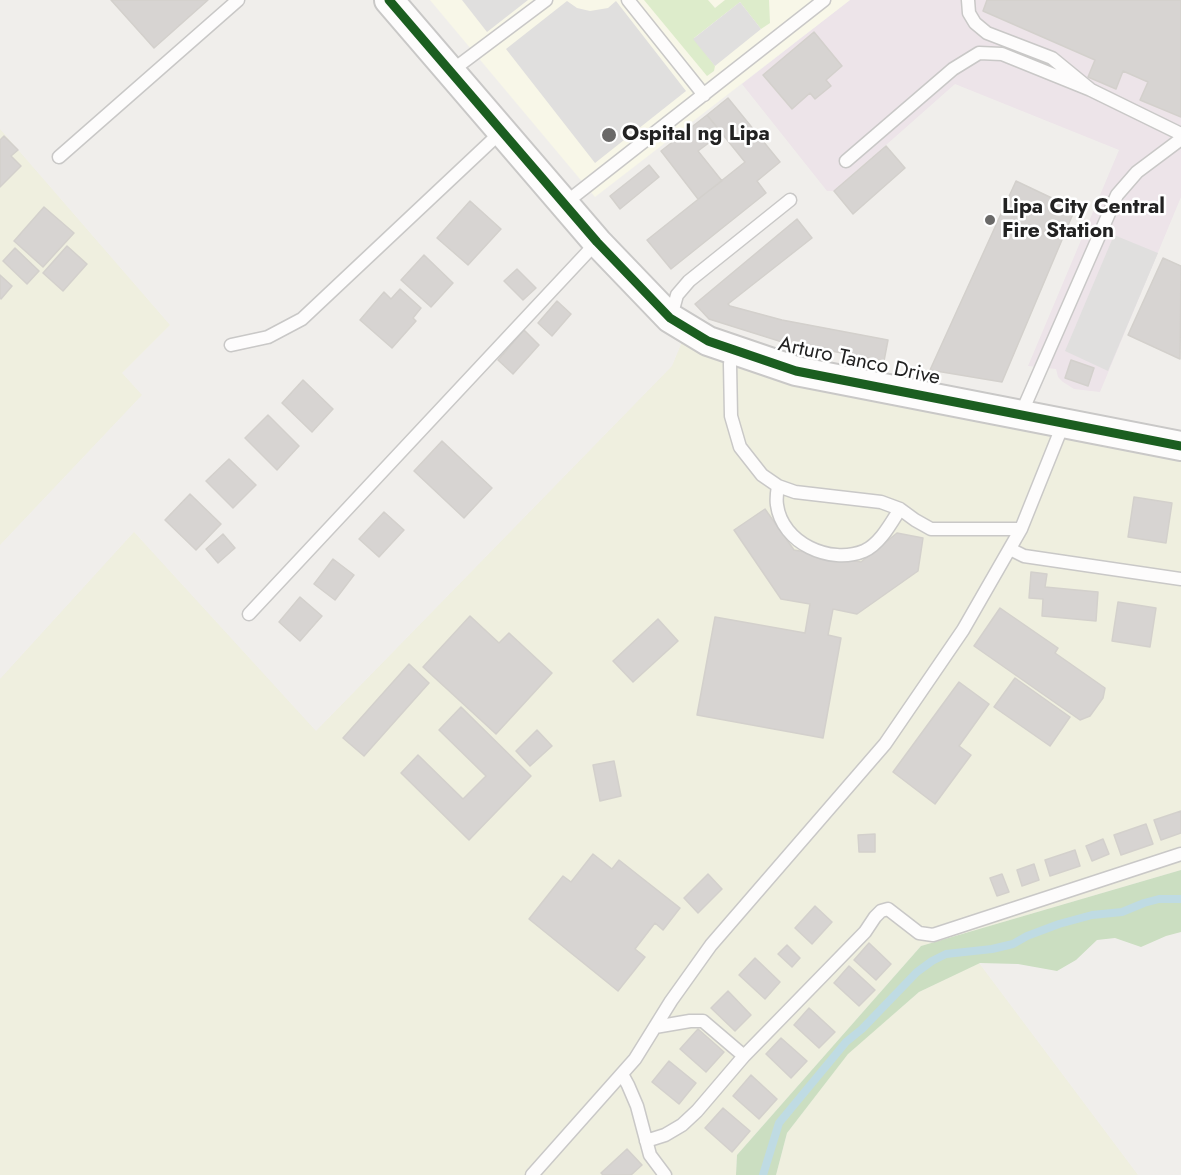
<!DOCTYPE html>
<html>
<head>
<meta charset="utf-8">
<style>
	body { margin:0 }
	canvas { display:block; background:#f0eeeb }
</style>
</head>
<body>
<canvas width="1181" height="1175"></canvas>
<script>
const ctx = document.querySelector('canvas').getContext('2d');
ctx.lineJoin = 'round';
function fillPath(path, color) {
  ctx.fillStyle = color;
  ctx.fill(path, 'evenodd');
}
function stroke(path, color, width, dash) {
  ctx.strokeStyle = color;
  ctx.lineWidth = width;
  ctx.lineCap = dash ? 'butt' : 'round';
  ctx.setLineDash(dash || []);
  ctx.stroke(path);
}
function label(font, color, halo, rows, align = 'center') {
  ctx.font = font + ' Jost,sans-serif';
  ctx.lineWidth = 5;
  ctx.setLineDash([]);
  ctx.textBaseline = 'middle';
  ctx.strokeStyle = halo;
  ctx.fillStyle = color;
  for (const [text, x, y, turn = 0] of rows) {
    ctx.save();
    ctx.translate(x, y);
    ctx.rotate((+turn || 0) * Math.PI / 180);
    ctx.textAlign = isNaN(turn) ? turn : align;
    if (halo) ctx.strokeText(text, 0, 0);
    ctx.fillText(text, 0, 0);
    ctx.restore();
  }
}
fillPath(new Path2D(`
	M850 0H1181V197L1100 392 1074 389 1063 382 1058 377 1056 369 1028 366 1119 150 955 84 834 191H827L742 84Z`), '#ede4e9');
fillPath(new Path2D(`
	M430 0H850L595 197Z`), '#f8f7e8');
fillPath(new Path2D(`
	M0 129 170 325 122 373 142 395 0 545Z
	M682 342 696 351 791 385 1181 462V870L921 946 737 1155 736 1175H0V679L134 532 316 731 672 366Z
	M979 963 1138 1175H776L787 1133 848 1053 919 992Z`), '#efefdf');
fillPath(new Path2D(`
	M644 0H708L715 8 725 0H769L770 23 761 29 740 2 694 38 715 66 714 71 707 76Z`), '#ddeccb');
fillPath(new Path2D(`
	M1181 870V932L1166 936 1141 947 1115 938 1097 940 1076 960 1057 971 1018 964 980 963 919 992 848 1054 787 1133 776 1175H736L737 1155 921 946Z`), '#cbdec1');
fillPath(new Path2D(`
	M462 0H528L487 32Z
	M567 1 577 8 590 11 608 8 616 1 686 91 595 163 506 49Z
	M740 2 761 29 715 66 693 39Z
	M1114 235 1158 253 1108 371 1065 351Z`), '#e0dfde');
stroke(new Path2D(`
	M763 1175 779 1123 846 1042 862 1029 917 972 932 961 946 954 992 949 1013 944 1027 936 1059 924 1092 915 1122 912 1144 903 1159 899H1181`), '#bfdbe3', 8);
const building = new Path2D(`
	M111 0H208L154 48Z
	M987 0H1181V117L1140 100 1148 82 1123 71 1116 89 1088 77 1095 60 983 11Z
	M814 32 842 66 826 80 831 86 815 99 810 93 792 109 763 75Z
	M728 98 780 162 757 181 766 193 671 269 647 240 745 162 707 115Z
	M707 115 722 133 698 151 722 181 698 199 661 151Z
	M4 136 18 150 11 156 21 166 0 187V140Z
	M886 146 905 168 853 214 834 191Z
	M649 165 659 177 620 209 610 196Z
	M1016 181 1075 209 1002 382 930 370Z
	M470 201 501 229 468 265 437 238Z
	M44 207 74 233 43 267 14 241Z
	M797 219 812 238 728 304 730 306 782 320 888 340 884 361 779 341 709 319 695 304Z
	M67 246 87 264 63 291 43 273Z
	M15 248 39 271 27 284 3 261Z
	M424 255 453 283 431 307 401 280Z
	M1163 258 1181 266 1180 359 1128 335Z
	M517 269 536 288 523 300 504 281Z
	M0 275 12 286 1 299 0 298Z
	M400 289 421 308 413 318 416 321 392 348 360 320 384 292 391 299Z
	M557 301 571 314 552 336 538 323Z
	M524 330 539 345 513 374 498 360Z
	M1071 360 1094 368 1088 386 1065 378Z
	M303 380 333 409 312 432 282 403Z
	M268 415 299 446 277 470 245 438Z
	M442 441 492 488 464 518 414 471Z
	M229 459 256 485 233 508 206 481Z
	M190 494 221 524 196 550 165 520Z
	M1134 497 1172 503 1166 543 1128 537Z
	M765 509 794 550 861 562 897 533 923 538 918 571 857 614 833 609 828 635 841 638 823 738 697 715 715 617 805 633 810 604 781 599 734 530Z
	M384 512 404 530 379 557 359 539Z
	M223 534 235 548 218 563 206 549Z
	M333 559 354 575 335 600 314 584Z
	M1031 572 1047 574 1045 587 1098 592 1096 621 1042 616 1043 599 1029 598Z
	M300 597 322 616 300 641 279 622Z
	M1118 602 1156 608 1150 647 1112 641Z
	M1000 608 1058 648 1055 653 1105 688 1103 698 1090 716 1080 720 974 646Z
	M470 616 499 643 509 633 552 673 496 734 423 667Z
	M658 619 678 641 633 682 613 661Z
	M409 664 429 683 364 756 343 738Z
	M1015 678 1070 717 1050 746 994 707Z
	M959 682 989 704 959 746 971 755 935 804 893 772Z
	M461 707 531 776 469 840 401 773 418 755 463 799 486 776 439 730Z
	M537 730 552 746 530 766 516 751Z
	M614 761 621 796 600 801 593 765Z
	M1181 811V833L1161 840 1154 820Z
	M1146 824 1153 844 1121 855 1114 835Z
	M875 834V852H859L858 835Z
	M1103 839 1109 854 1092 861 1086 846Z
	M1075 850 1080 866 1050 876 1045 860Z
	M593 854 612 869 619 860 680 908 663 930 655 923 635 949 645 957 618 991 529 919 563 876 571 882Z
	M1034 864 1039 880 1022 886 1017 870Z
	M708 874 722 889 698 913 684 898Z
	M1002 874 1009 892 997 896 990 878Z
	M815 906 832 922 812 944 795 928Z
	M869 943 891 964 876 980 854 960Z
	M787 945 800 958 792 967 778 954Z
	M755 958 780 982 765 999 739 975Z
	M849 966 875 990 859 1006 834 983Z
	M728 991 751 1015 735 1031 711 1008Z
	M809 1008 835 1032 819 1048 794 1025Z
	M698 1029 724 1052 706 1072 680 1049Z
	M781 1038 807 1061 791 1078 766 1054Z
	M669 1061 696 1083 679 1104 652 1082Z
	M751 1075 777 1099 759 1119 733 1096Z
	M723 1108 750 1131 732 1152 705 1128Z
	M627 1149 642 1165 631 1175H603L601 1173Z`);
fillPath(building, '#d7d4d2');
stroke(building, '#d3d0cc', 1.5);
const service = new Path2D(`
	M628 0 704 95
	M968 0 969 13 975 23 987 33 1052 58 1091 90 1181 134
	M450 72 546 0
	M59 157 238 0
	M846 161 953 69 979 53 1002 54 1091 90
	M564 204 824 0
	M671 317 677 295 689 281 790 200
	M231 345 268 337 302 319 502 131
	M732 349 730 364 731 416 740 447 762 475 778 486 795 492 881 502 900 509 915 520 931 529H1021
	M1021 414 1117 195 1137 172 1181 139
	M778 486C777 492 776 499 777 505 782 543 830 565 864 551 880 544 891 523 900 509
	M1010 549 1024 556 1181 579
	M249 614 597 242
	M655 1027 690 1021H703L744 1056
	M622 1074 628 1085 637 1106 650 1155 665 1175
	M646 1141 665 1135 682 1125 697 1111 744 1056 865 932 875 917 881 911 888 909 919 933 933 935 1181 854
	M532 1175 635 1059 671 1001 711 945 885 744 963 630 1021 529 1064 422`);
const tertiary = new Path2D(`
	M389 0 597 242 670 318 708 341 796 371 1181 446`);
stroke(service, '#c9c8c7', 15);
stroke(tertiary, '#c9c8c7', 32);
stroke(service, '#fdfcfc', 12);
stroke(tertiary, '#fdfcfc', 28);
stroke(new Path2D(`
	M389 0 597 242 670 318 708 341 796 371 1181 446`), '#1b5e20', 9);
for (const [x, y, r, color] of [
	[609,135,8,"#6a6968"],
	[990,220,6,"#6a6968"]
]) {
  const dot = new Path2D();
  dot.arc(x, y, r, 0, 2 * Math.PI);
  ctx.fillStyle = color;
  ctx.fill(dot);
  stroke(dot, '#fff', 2);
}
label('bold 21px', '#222', '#fff', [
	["Ospital ng Lipa",622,135],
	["Lipa City Central",1002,208],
	["Fire Station",1002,232]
], 'left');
label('21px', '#222', '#fff', [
	["Arturo Tanco Drive",859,362,12]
]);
</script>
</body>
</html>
